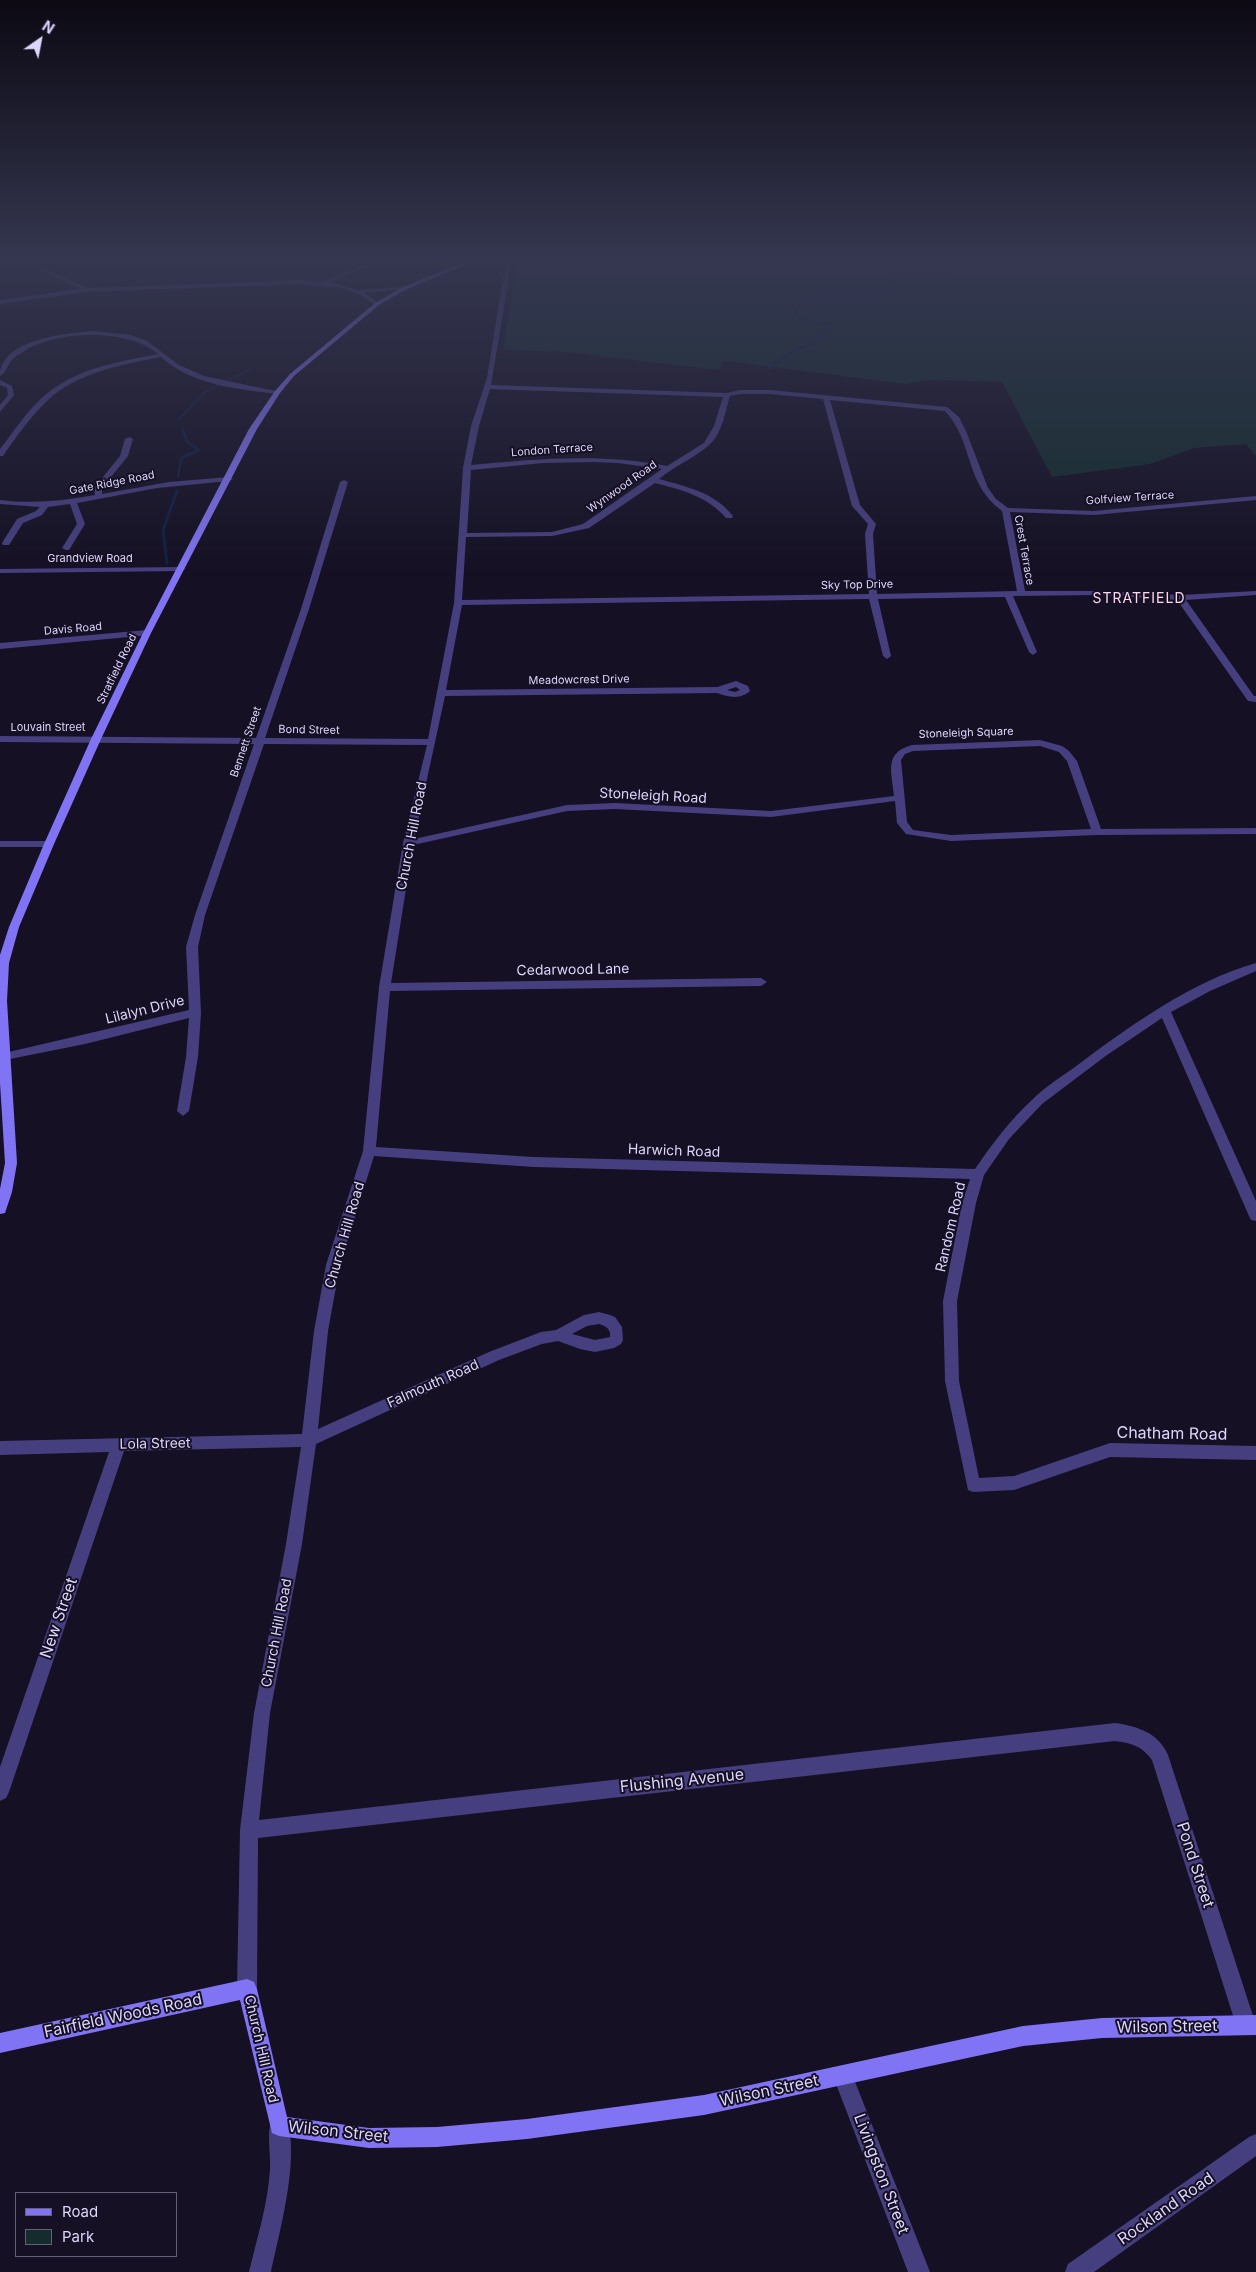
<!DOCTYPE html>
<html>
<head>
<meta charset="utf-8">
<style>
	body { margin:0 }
	#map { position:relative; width:1256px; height:2272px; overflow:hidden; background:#151023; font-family:Inter,sans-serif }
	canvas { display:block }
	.legend { position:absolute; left:15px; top:2192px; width:162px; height:65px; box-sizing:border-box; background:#151023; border:1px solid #655f7a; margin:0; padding:6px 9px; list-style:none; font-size:15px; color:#ddd5fc }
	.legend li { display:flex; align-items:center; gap:10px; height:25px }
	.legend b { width:25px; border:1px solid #655f7a }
	.north { position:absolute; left:15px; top:15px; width:50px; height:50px; -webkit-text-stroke:4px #151023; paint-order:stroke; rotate:33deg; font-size:14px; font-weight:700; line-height:20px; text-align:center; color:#ddd5fc }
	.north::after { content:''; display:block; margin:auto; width:18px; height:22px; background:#ddd5fc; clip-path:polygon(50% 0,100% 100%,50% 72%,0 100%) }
</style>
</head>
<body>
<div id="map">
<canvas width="1256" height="2272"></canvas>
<ul class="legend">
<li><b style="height:6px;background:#8174f4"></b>Road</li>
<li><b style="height:14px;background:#142c2d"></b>Park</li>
</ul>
<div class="north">N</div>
</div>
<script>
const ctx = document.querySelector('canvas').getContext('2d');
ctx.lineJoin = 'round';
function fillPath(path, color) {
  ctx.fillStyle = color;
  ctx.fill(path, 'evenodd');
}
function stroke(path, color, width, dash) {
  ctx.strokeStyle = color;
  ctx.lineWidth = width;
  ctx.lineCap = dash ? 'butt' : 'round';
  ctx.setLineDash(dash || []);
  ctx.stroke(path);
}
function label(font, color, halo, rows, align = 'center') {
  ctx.font = font + ' Inter,sans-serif';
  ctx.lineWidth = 4;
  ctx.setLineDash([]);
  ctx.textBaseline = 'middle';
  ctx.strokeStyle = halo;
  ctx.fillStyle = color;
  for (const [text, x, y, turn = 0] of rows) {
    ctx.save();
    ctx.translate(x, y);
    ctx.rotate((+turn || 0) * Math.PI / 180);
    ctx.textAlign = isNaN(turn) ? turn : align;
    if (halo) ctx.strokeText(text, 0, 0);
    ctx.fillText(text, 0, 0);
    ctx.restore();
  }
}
fillPath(new Path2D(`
	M518 259H1256V456L1246 444 1194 448 1150 464 1052 477 1002 382 930 380 905 384 725 361 718 370 565 352 503 350Z`), '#142c2d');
stroke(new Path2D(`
	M829 328 832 327 831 324C817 322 799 324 794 308L806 301 833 294 867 298 894 287 896 284 890 277 899 274H941L982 265 1026 259
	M769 368 794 351 822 338 826 330
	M229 380 251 369
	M179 419 204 393 217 386
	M178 477 181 458 199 450 187 442 183 430`), '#101f43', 2.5);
stroke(new Path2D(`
	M167 563 163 530 177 491`), '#101f43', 3);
fillPath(new Path2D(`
	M378 259H386L330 282 358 290 403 287 406 289 364 293 379 303 377 306 359 294 341 288 303 284 87 292 0 304V300L80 289 39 270 41 267 88 288 303 280 323 282Z
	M506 259H512L491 385 727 393 740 390H770L947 407 959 417 966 431 988 488 996 499 1008 508 1094 511 1256 496V500L1094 515 1010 512 1025 591H1097L1180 595 1256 591V595L1186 600 1254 696H1256V702L1248 701 1177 600 1097 595 1013 596 1037 652 1033 655 1029 652 1005 597 878 599 891 656 887 659 883 656 869 599 462 605 446 690 717 687 736 681 748 686 750 691C740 700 728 697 717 693L445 696 414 839 567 805 615 803 771 811 894 796C892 772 883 753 912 745L1040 740 1062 746 1069 751 1077 761 1101 829 1256 828V834L1097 835 951 841 906 834 897 823 895 801 771 817 615 809 567 811 413 845 391 983 761 978 767 982 761 986 390 991 376 1147 534 1157 975 1169C992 1144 1010 1120 1033 1099 1045 1087 1061 1077 1075 1067 1128 1027 1192 981 1256 963V971L1210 991 1171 1012 1256 1201V1221L1251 1220 1249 1216 1162 1018 1107 1055 1042 1104 1009 1139 984 1175 976 1203 957 1301 959 1381 979 1478 1014 1476 1110 1443 1256 1446V1460L1110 1457 1014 1490 973 1492 968 1490 945 1381 943 1301 962 1203 970 1179 534 1167 374 1156 340 1265 328 1331 318 1429 489 1352 541 1332 556 1330 584 1315 599 1312 610 1315 615 1317 622 1327 623 1340 621 1344 614 1348 595 1352 580 1349 558 1341 542 1344 499 1360 316 1444 302 1544 270 1713 259 1820 1115 1723C1137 1726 1159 1733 1168 1755L1256 2025 1253 2032 1246 2035 1239 2032 1236 2025 1152 1760C1142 1746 1131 1743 1115 1741L258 1838 257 1989 254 1996 247 1999 240 1996 237 1989 240 1830 254 1713 286 1544 301 1447 124 1451 9 1792 6 1798 0 1801V1767L109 1452 0 1455V1441L302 1434 314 1331 326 1265 363 1151 379 987 403 843 427 745 264 744 205 915 198 947 201 1013 198 1057 189 1111 183 1116 177 1111 186 1057 189 1018 85 1044 5 1060 1 1059 0 1054 189 1010 186 947 195 915 254 744 0 742V736L256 738 301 609 340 482 344 480 348 482 309 609 265 738 428 739 454 603 463 468 471 426 487 378ZM490 389 723 397 714 426 704 443 667 466C601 453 537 459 471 465L479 426ZM740 394H770L823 399 852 506 868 524 865 534 869 594 462 600 466 537 552 536 589 528 655 483C682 490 707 496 726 518H732L733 516C714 492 687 487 659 479 674 466 693 459 708 446 722 435 725 412 730 396ZM830 400 945 411C974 442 964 483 1002 511L1017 591 877 594 873 534 876 524 860 505ZM593 462 618 463 662 469 583 524 552 532 467 533 471 470 543 463ZM736 687 740 690 735 692 727 690ZM1040 746 1059 752 1067 761 1091 829 951 835 913 830 907 822 901 760 905 754 913 751ZM599 1324C606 1326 611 1329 610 1337L595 1340 572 1334 587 1326Z
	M94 331 131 335 147 341 179 365 204 376 280 392 277 394C237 389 192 385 161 357 121 365 78 372 47 401 30 417 16 437 3 456H0V449C14 431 27 411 44 396 76 368 118 362 158 354 128 328 55 330 23 352 19 354 14 357 11 361 7 366 6 373 0 376 0 339 67 333 94 331Z
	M0 380 12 386 14 395 0 412V405L8 395 7 388 0 385Z
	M129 437 133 439 128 456 102 488V494L169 482 229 477 233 479 229 481 157 488 77 503 85 524 69 550H66L62 548 77 524 70 504 48 507 42 515 23 523 9 545H3L2 543 17 519 36 511 40 507 0 504V500C32 504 63 501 95 495L94 488 120 456 125 439Z
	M184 567 185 569 181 571 0 573V569Z
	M147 630 150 631V635L0 649V643Z
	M0 841H49L54 844 49 847H0Z
	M843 2066 850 2069 930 2272H908L833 2076 836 2069Z
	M279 2116 286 2119C301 2155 279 2234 271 2272H249C257 2238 268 2204 270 2169 271 2153 266 2134 272 2119Z
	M1256 2134V2156L1094 2272H1065L1068 2264 1249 2137Z`), '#463f7f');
fillPath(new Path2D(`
	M471 259H479L405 290 379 305 294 376 280 393 257 429 151 633 101 739 54 844 19 927 9 963 7 1001 17 1163 12 1192 5 1213 0 1214V1189L5 1163 0 1083V955L9 927 44 844 91 739 143 633 249 429 275 391 290 374 375 303 401 288Z
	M247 1979 254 1982 257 1989 287 2117 369 2128 437 2127 527 2119 704 2095 1023 2026 1102 2018 1256 2015V2035L1102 2038 1023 2046 704 2115 527 2139 437 2147 369 2148 279 2136 272 2133 240 2000 0 2053V2033Z`), '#8174f4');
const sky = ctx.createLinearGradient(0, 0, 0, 577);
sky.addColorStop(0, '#0c0913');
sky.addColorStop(0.45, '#353750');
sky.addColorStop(1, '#35375000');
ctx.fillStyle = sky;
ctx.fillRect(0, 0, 1256, 577);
label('11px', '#ddd5fc', '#151023', [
	["London Terrace",552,450,-4],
	["Gate Ridge Road",112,483,-11],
	["Wynwood Road",622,487,-35],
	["Golfview Terrace",1130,498,-4],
	["Crest Terrace",1024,550,80],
	["Grandview Road",90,559],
	["Sky Top Drive",857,585,-1],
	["Davis Road",73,629,-5],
	["Stratfield Road",117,669,-64],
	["Meadowcrest Drive",579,680,-1],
	["Louvain Street",48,728],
	["Bond Street",309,730,1],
	["Stoneleigh Square",966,733,-2],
	["Bennett Street",246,742,-71]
]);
ctx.letterSpacing = '1px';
label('14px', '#fcd7ec', '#151023', [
	["STRATFIELD",1139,599]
]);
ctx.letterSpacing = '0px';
label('14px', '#ddd5fc', '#151023', [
	["Stoneleigh Road",653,796,3],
	["Church Hill Road",412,836,-79],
	["Cedarwood Lane",573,970,-1],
	["Lilalyn Drive",145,1010,-14],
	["Harwich Road",674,1151,2],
	["Random Road",951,1227,-77],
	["Church Hill Road",345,1235,-74],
	["Falmouth Road",433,1384,-24],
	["Lola Street",155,1444,-1],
	["Church Hill Road",277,1633,-79],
	["Church Hill Road",261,2049,77]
]);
label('16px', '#ddd5fc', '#151023', [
	["Chatham Road",1172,1434,1],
	["New Street",59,1618,-71],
	["Flushing Avenue",682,1781,-6],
	["Pond Street",1195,1865,72],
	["Fairfield Woods Road",123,2016,-12],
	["Wilson Street",1167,2027,-1],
	["Wilson Street",769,2091,-12],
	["Wilson Street",338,2132,6],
	["Livingston Street",881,2174,69],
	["Rockland Road",1166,2209,-35]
]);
</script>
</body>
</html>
